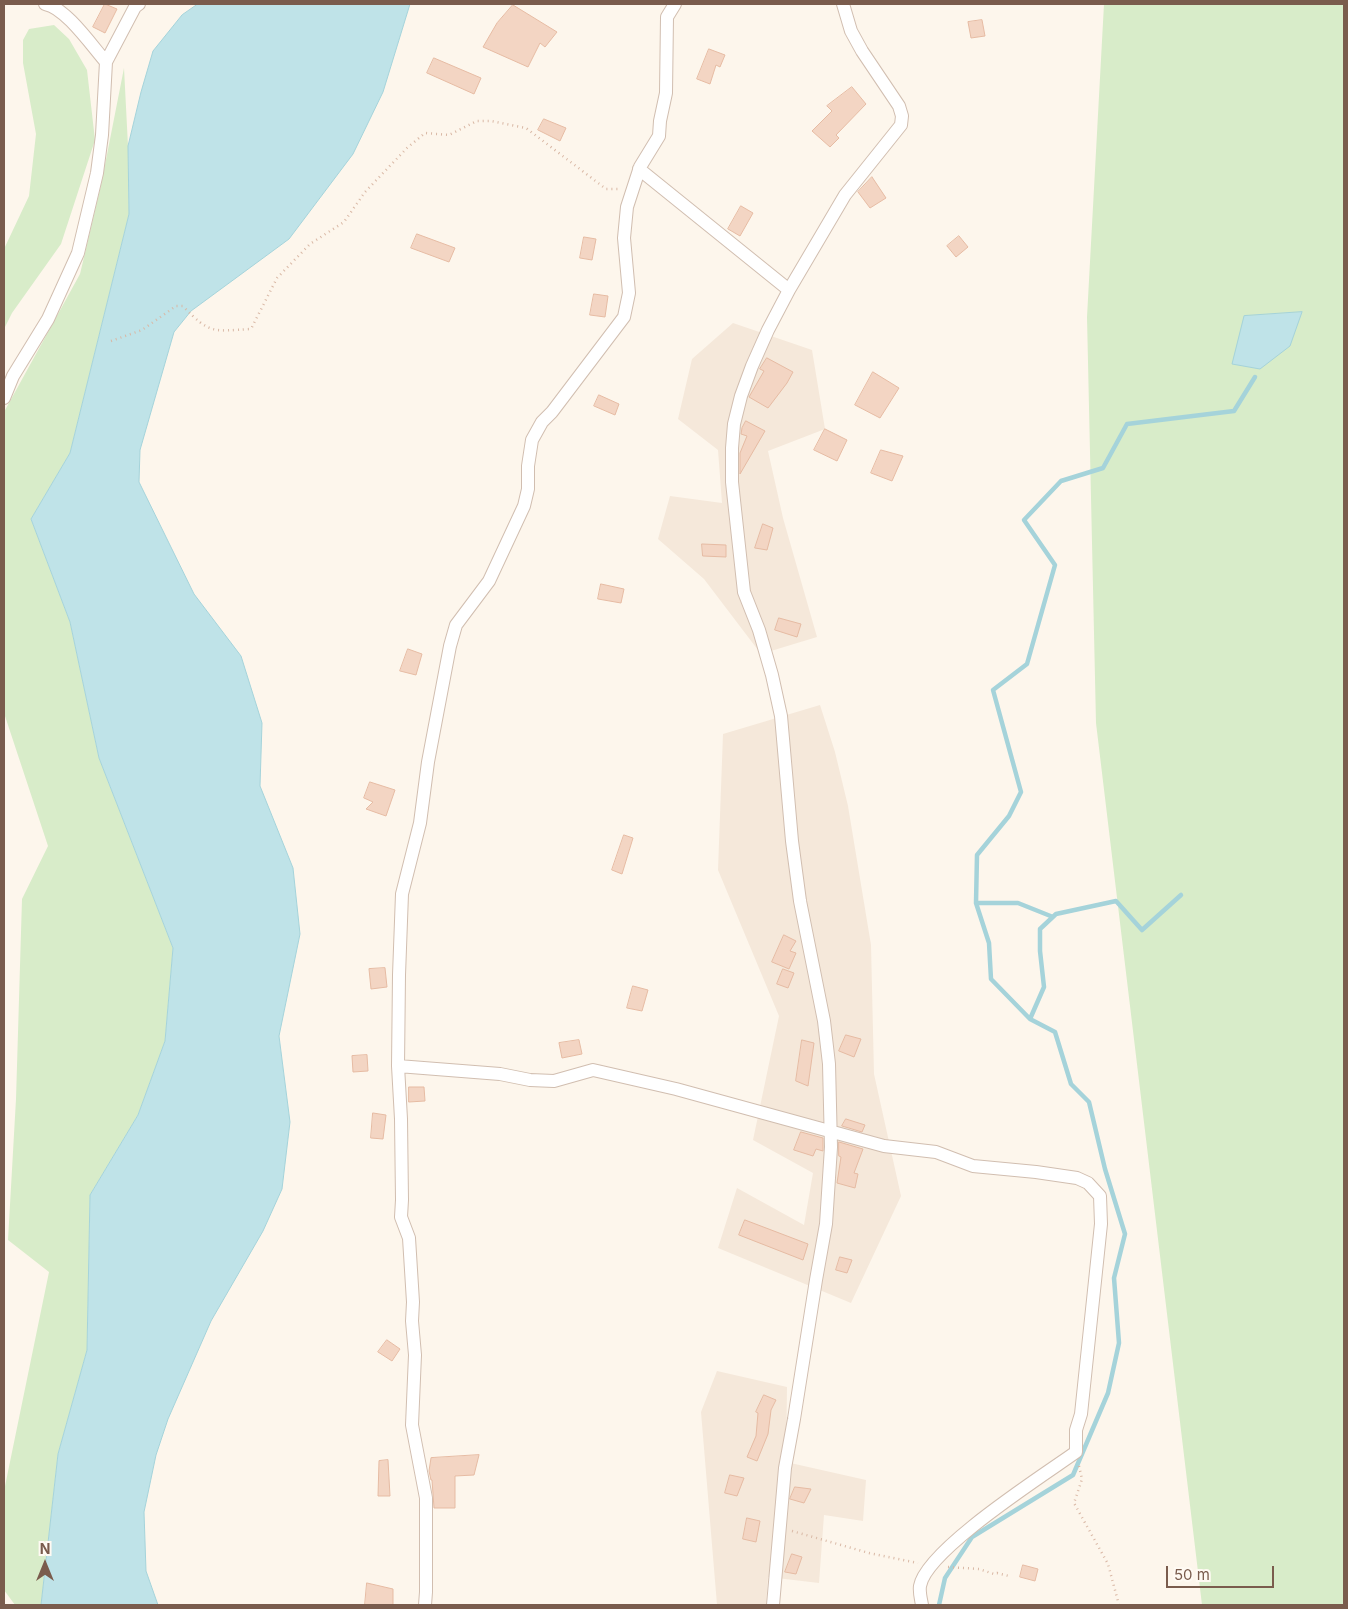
<!DOCTYPE html>
<html>
<head>
<meta charset="utf-8">
<style>
	body { margin:0 }
	#map { position:relative; width:1348px; height:1609px; overflow:hidden; background:#fdf6ec; font-family:Inter,sans-serif }
	canvas { display:block }
	.frame { position:absolute; inset:0; border:5px solid #7a5c4d; pointer-events:none }
	.north { position:absolute; left:20px; top:1539px; width:50px; height:50px; -webkit-text-stroke:4px #fffaf3; paint-order:stroke; rotate:0deg; font-size:14px; font-weight:700; line-height:20px; text-align:center; color:#7a5c4d }
	.north::after { content:''; display:block; margin:auto; width:18px; height:22px; background:#7a5c4d; clip-path:polygon(50% 0,100% 100%,50% 72%,0 100%) }
	.scale { position:absolute; left:1166px; top:1566px; width:108px; height:22px; box-sizing:border-box; border:2px solid #7a5c4d; border-top:0; padding-left:6px; font-size:15px; line-height:18px; white-space:nowrap; color:#7a5c4d; -webkit-text-stroke:4px #fffaf3; paint-order:stroke }
</style>
</head>
<body>
<div id="map">
<canvas width="1348" height="1609"></canvas>
<div class="frame"></div>
<div class="north">N</div>
<div class="scale">50 m</div>
</div>
<script>
const ctx = document.querySelector('canvas').getContext('2d');
ctx.lineJoin = 'round';
function fillPath(path, color) {
  ctx.fillStyle = color;
  ctx.fill(path, 'evenodd');
}
function stroke(path, color, width, dash) {
  ctx.strokeStyle = color;
  ctx.lineWidth = width;
  ctx.lineCap = dash ? 'butt' : 'round';
  ctx.setLineDash(dash || []);
  ctx.stroke(path);
}
fillPath(new Path2D(`
	M733 323 812 350 825 429 768 451 783 518 817 637 761 654 704 579 658 539 670 496 722 503 718 450 678 419 692 359Z
	M820 705 835 752 848 806 871 945 874 1074 901 1196 851 1303 718 1248 737 1188 804 1225 813 1173 753 1140 779 1016 718 870 723 734Z
	M717 1371 787 1387 786 1462 866 1480 863 1521 824 1515 819 1583 768 1577 766 1605H717L701 1412Z`), '#f5e8da');
fillPath(new Path2D(`
	M1104 4H1344V1605H1202L1096 723 1087 317Z
	M54 25 69 39 87 70 95 140 61 244 12 313 4 329V249L29 196 36 134 23 63V40L29 29Z
	M124 68 128 146 129 214 70 453 31 519 70 622 99 758 173 948 165 1041 138 1115 90 1195 87 1350 58 1454 41 1605H15L4 1590V1491L49 1272 8 1240 16 1099 22 899 48 846 4 713V412L80 274 101 185Z`), '#d8ecc9');
const water = new Path2D(`
	M198 4H410L383 92 353 154 289 239 191 311 174 332 140 450 139 482 194 594 241 656 262 723 260 786 293 868 300 934 279 1036 290 1122 282 1189 263 1231 211 1321 168 1419 156 1455 144 1512 146 1571 158 1605H41L58 1454 87 1350 90 1195 138 1115 165 1041 173 948 99 758 70 622 31 519 70 453 129 214 128 146 141 92 153 51 182 15Z
	M1302 312 1290 346 1260 369 1232 364 1244 316Z`);
fillPath(water, '#bfe3e8');
stroke(water, '#a5d3da', 1);
stroke(new Path2D(`
	M976 903H1018L1053 917
	M1030 1019 1044 987 1040 951V929L1056 914 1116 901 1142 930 1181 895
	M939 1605 945 1578 972 1537 1073 1475 1108 1393 1119 1343 1114 1278 1125 1234 1105 1169 1089 1102 1071 1084 1055 1032 1030 1019 991 979 989 943 976 903 977 855 1009 816 1021 792 993 690 1027 664 1055 565 1024 520 1061 481 1103 468 1127 424 1234 411 1255 377`), '#a5d3da', 4.5);
const building = new Path2D(`
	M105 4 117 9 105 33 93 27Z
	M513 5 557 32 545 47 540 43 528 67 483 47 497 23Z
	M982 20 985 36 971 38 968 22Z
	M709 49 725 55 720 67 716 65 710 84 697 79Z
	M434 58 481 78 474 94 427 73Z
	M852 87 866 104 836 135 839 138 830 147 812 131 832 111 827 106Z
	M544 119 566 128 560 141 538 130Z
	M872 177 886 198 870 208 858 192Z
	M741 206 753 213 740 236 728 229Z
	M417 234 455 248 449 262 411 248Z
	M959 236 968 247 956 257 947 246Z
	M584 237 596 239 592 260 580 258Z
	M594 294 608 296 605 317 590 315Z
	M767 358 793 372 787 383 768 408 749 397 764 371 760 369Z
	M873 372 899 388 880 418 855 405Z
	M599 395 619 404 615 415 594 406Z
	M746 421 765 431 740 474V453L747 436 741 434 742 428Z
	M825 429 847 440 837 461 814 450Z
	M881 450 903 456 892 481 871 473Z
	M763 524 773 528 767 550 755 548Z
	M702 544 726 545V557L703 556Z
	M601 584 624 589 621 603 598 599Z
	M779 618 801 624 797 637 775 630Z
	M408 649 422 654 416 675 400 671Z
	M370 782 395 790 386 816 366 809 373 802 364 798Z
	M624 835 633 838 622 874 612 870Z
	M784 935 796 941 790 951 796 953 789 969 772 962Z
	M385 968 387 987 371 989 369 969Z
	M783 969 794 973 788 988 777 984Z
	M633 986 648 990 642 1011 627 1008Z
	M846 1035 861 1039 854 1057 839 1051Z
	M579 1040 582 1054 562 1058 559 1043Z
	M802 1040 814 1043 808 1086 796 1081Z
	M367 1055 368 1071 353 1072 352 1056Z
	M409 1087H424L425 1101 409 1102Z
	M373 1113 386 1115 383 1139 371 1138Z
	M846 1119 865 1125 862 1132 842 1126Z
	M801 1132 823 1138V1151L816 1149 813 1156 794 1150Z
	M839 1142 863 1149 854 1173 858 1174 855 1188 837 1183 841 1157 839 1156Z
	M745 1220 808 1244 803 1260 739 1235Z
	M840 1257 852 1260 847 1273 836 1270Z
	M387 1340 400 1349 392 1361 378 1352Z
	M764 1395 776 1400 771 1410 768 1434 757 1461 747 1457 756 1436 758 1413 756 1412Z
	M479 1455 474 1475 455 1476V1508H434L432 1480H431L429 1471 431 1458Z
	M388 1460 390 1496H378L379 1461Z
	M730 1475 744 1478 737 1496 725 1493Z
	M795 1487 811 1489 804 1503 790 1499Z
	M747 1518 760 1521 756 1542 743 1539Z
	M792 1554 802 1557 796 1574 785 1572Z
	M1023 1565 1038 1569 1035 1581 1020 1577Z
	M367 1583 393 1589V1605H365Z`);
fillPath(building, '#f3d5c3');
stroke(building, '#e6bba3', 1);
const street = new Path2D(`
	M45 4C65 7 92 46 106 62
	M639 169 789 290
	M4 398 13 376 48 319 78 253 97 173 102 135 106 62 135 7 139 4
	M398 1066 500 1074 530 1080 554 1081 593 1070 676 1089 884 1146 936 1152 973 1166 1036 1172 1077 1178 1088 1183 1100 1196 1101 1224 1081 1414 1076 1430V1452C1044 1475 926 1550 920 1586 919 1592 921 1599 922 1605
	M425 1605 426 1592V1498L412 1425 415 1355 412 1321 413 1302 409 1238 401 1217 402 1200 401 1119 398 1066 399 975 402 894 420 823 428 762 450 646 456 625 489 581 524 506 528 489V466L532 440 542 422 552 412 624 317 629 293 624 238 627 207 640 167 659 136 660 121 666 93 667 17 675 4
	M773 1605 785 1468 794 1419 816 1280 826 1224 831 1147 829 1064 824 1021 800 901 792 841 781 716 772 675 759 630 744 592 732 482V448L734 424 741 396 752 366 768 330 789 290 845 195 901 125 902 116 899 106 862 51 851 31 843 4`);
stroke(street, '#d1beb0', 14);
stroke(new Path2D(`
	M111 341 142 330 176 306H183C210 335 214 331 251 329L277 278 310 244 344 222 365 192 407 148 425 133 449 135 477 121H491L526 128 606 189H619
	M1079 1466 1082 1479 1074 1503 1108 1564 1119 1605
	M792 1531 869 1553 918 1563
	M948 1567 979 1569 994 1574 997 1573 1009 1576`), '#d9b8a5', 2.5, [1, 4]);
stroke(street, '#fff', 12);
</script>
</body>
</html>
